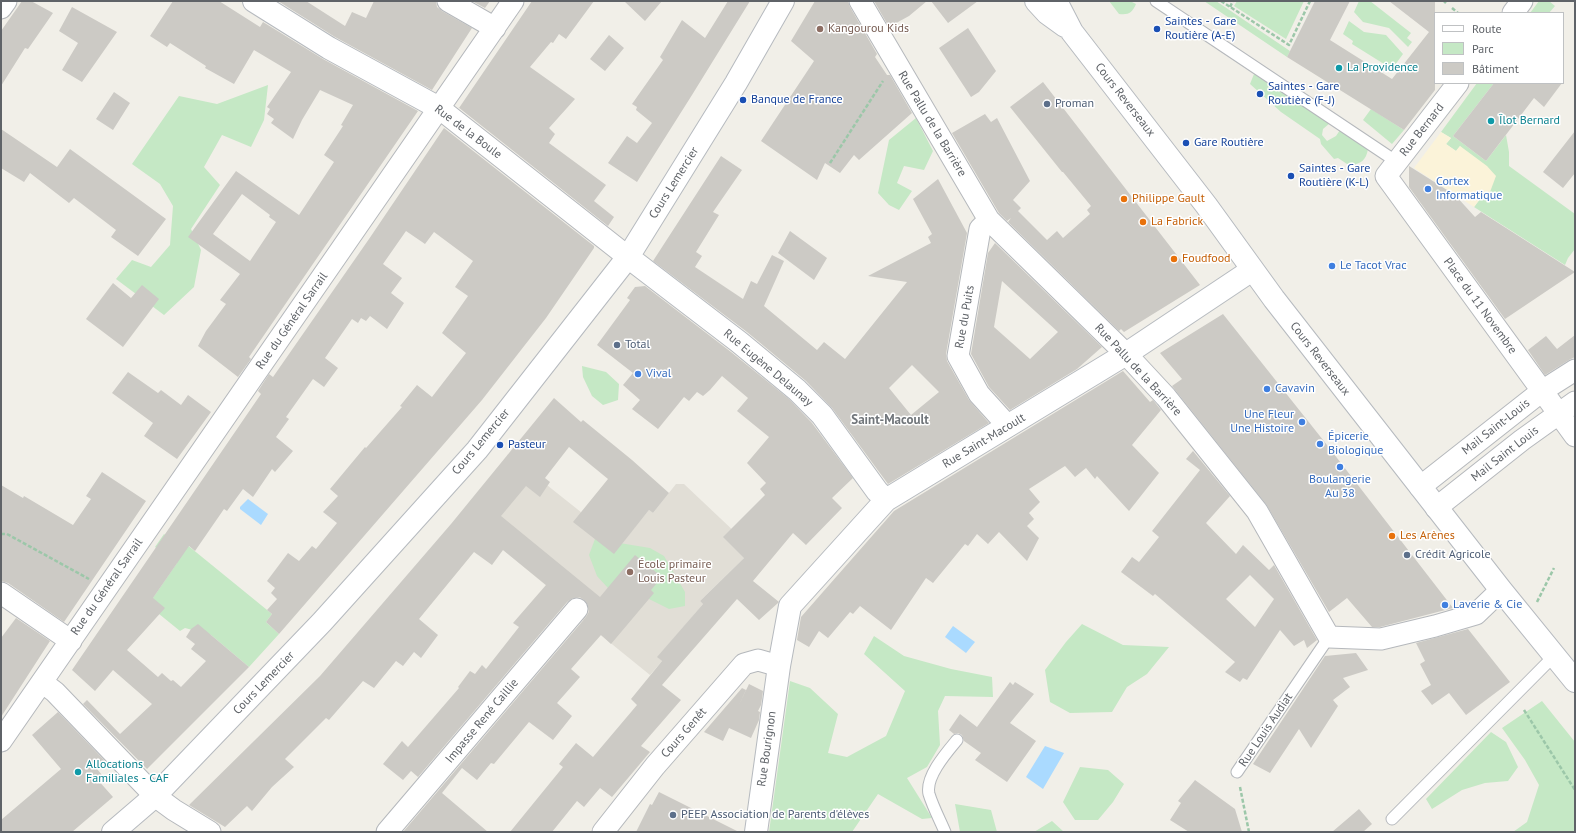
<!DOCTYPE html>
<html>
<head>
<meta charset="utf-8">
<style>
	body { margin:0 }
	#map { position:relative; width:1576px; height:833px; overflow:hidden; background:#f1efe8; font-family:"PT Sans",sans-serif }
	canvas { display:block }
	.frame { position:absolute; inset:0; border:2px solid #5f6368; pointer-events:none }
	.legend { position:absolute; left:1434px; top:12px; width:130px; height:72px; box-sizing:border-box; background:#fff; border:1px solid #bfc1c3; margin:0; padding:5px 7px; list-style:none; font-size:12px; color:#5f6368 }
	.legend li { display:flex; align-items:center; gap:8px; height:20px }
	.legend b { width:20px; border:1px solid #bfc1c3 }
</style>
</head>
<body>
<div id="map">
<canvas width="1576" height="833"></canvas>
<div class="frame"></div>
<ul class="legend">
<li><b style="height:5px;background:#fff"></b>Route</li>
<li><b style="height:11px;background:#c5e8c5"></b>Parc</li>
<li><b style="height:11px;background:#cccac5"></b>Bâtiment</li>
</ul>
</div>
<script>
const ctx = document.querySelector('canvas').getContext('2d');
ctx.lineJoin = 'round';
function fillPath(path, color) {
  ctx.fillStyle = color;
  ctx.fill(path, 'evenodd');
}
function stroke(path, color, width, dash) {
  ctx.strokeStyle = color;
  ctx.lineWidth = width;
  ctx.lineCap = dash ? 'butt' : 'round';
  ctx.setLineDash(dash || []);
  ctx.stroke(path);
}
function label(font, color, halo, rows, align = 'center') {
  ctx.font = font + ' "PT Sans",sans-serif';
  ctx.lineWidth = 3;
  ctx.setLineDash([]);
  ctx.textBaseline = 'middle';
  ctx.strokeStyle = halo;
  ctx.fillStyle = color;
  for (const [text, x, y, turn = 0] of rows) {
    ctx.save();
    ctx.translate(x, y);
    ctx.rotate((+turn || 0) * Math.PI / 180);
    ctx.textAlign = isNaN(turn) ? turn : align;
    if (halo) ctx.strokeText(text, 0, 0);
    ctx.fillText(text, 0, 0);
    ctx.restore();
  }
}
fillPath(new Path2D(`
	M508 454 621 544 649 510 653 513 676 484H684L738 535 755 547 700 601 703 604 658 657 662 661 650 675 581 619 585 614 560 597 479 530Z`), '#e1ded6');
fillPath(new Path2D(`
	M1109 1H1130L1136 4C1132 13 1129 15 1119 14Z
	M1204 1H1216L1290 51 1287 57Z
	M1237 1H1304L1286 39 1234 6Z
	M1359 1H1370L1411 33 1407 38 1412 42 1408 47 1389 28 1363 22 1354 12Z
	M1539 1H1549L1555 6 1549 13H1530Z
	M1349 21 1364 32 1386 35 1403 54 1392 69 1352 44 1353 41 1343 34Z
	M1254 74 1330 123 1323 129 1322 135 1327 141 1336 136 1340 130 1368 149C1366 161 1361 163 1350 166L1338 158 1334 159 1321 144 1320 139 1281 112 1250 84Z
	M1477 83H1494L1453 136 1486 161 1506 135 1509 152V166L1575 214V249L1568 258 1565 265 1474 207 1480 199 1490 192 1460 146 1456 151 1446 144 1451 138 1441 132Z
	M268 85 264 120 251 147 222 135 204 167 220 185 191 229 201 250 194 287 164 315 116 279 132 260 151 267 170 245 173 206 160 184 132 164 179 96 217 104Z
	M1371 109 1404 130 1392 144 1363 120Z
	M916 118 933 151 924 170 904 166 897 183 912 191 899 210 889 205 878 193 889 140Z
	M582 366 606 372 619 384 618 400 603 405 592 396 583 377Z
	M164 534 172 540 175 535 272 614 266 622 279 634 249 667 211 635 185 628 180 631 148 605 177 563 155 547Z
	M595 539 650 548 664 556 685 592V606L669 609 649 599 608 588 597 576 589 555Z
	M1082 624 1123 645 1169 647 1147 674 1127 687 1112 712 1070 713 1050 702 1045 670 1066 642Z
	M874 636 904 656 951 669 992 677 993 697 945 696 938 711 940 745 927 767 907 778 932 818 922 819 878 794 852 832H769L790 681 810 688 838 714 828 753 847 757 886 736 905 691 864 654Z
	M1542 701 1575 742V832H1513L1527 822 1539 785 1525 760 1502 728Z
	M1491 732 1506 742 1518 767 1508 781 1485 783 1462 790 1432 809 1426 799Z
	M1080 767 1108 770 1124 784 1113 802 1098 820H1075L1063 802Z
	M955 804 991 810 997 832H960Z
	M1052 821 1064 832H1034Z`), '#c5e8c5');
fillPath(new Path2D(`
	M1441 132 1451 138 1446 144 1456 151 1460 146 1487 166 1496 176 1490 192 1480 199 1474 207 1414 168Z`), '#fbf3d9');
fillPath(new Path2D(`
	M248 499 268 514 261 525 240 509V507Z
	M953 626 975 642 966 653 945 637Z
	M1045 746 1064 753 1043 789 1026 777Z`), '#aadaff');
fillPath(new Path2D(`
	M22 1H31L53 13 28 49 25 48 1 86V31Z
	M173 1H219L260 27 263 22 323 59 418 111 249 357 251 359 238 377 198 346 206 331 226 304 220 300 240 274 188 237 236 171 299 215 334 162 324 155 343 126 341 125 353 105 320 90 302 120 293 139 271 123 274 119 267 114 270 109 267 107 291 72 254 50 234 84 205 68 206 66 170 43 167 47 150 36ZM242 194 270 215 269 217 276 222 250 261 213 234Z
	M278 1H306L345 26 352 12 366 18 374 1H436L437 7 442 11 472 28 432 90 335 37Z
	M472 1H490L485 8Z
	M532 1H594L566 39 559 34 553 43 551 42 530 67 575 99 549 128 555 134 549 143 606 185 594 201 614 217 608 226 458 107 459 108Z
	M624 1H662L645 21Z
	M728 1H750L692 95 637 182 608 163 627 136 637 143 652 123 636 110 637 107 632 104 663 60 660 57 682 20 705 38Z
	M815 1H848L850 7 877 54 875 57 887 75H890L912 113 859 160 854 155 840 173 825 163 817 180 761 141 814 61 791 41Z
	M874 1H927L909 16 889 27Z
	M931 1H978L948 23Z
	M1315 1H1350L1330 40 1392 79 1429 32 1389 1H1435V90L1404 130 1287 57Z
	M72 7 117 32 82 82 62 70 78 43 59 31Z
	M968 28 996 71 979 92 971 97 939 48Z
	M609 35 624 48 605 71 590 59Z
	M1043 82 1200 285 1124 332 1121 329 1119 331 1008 222 1011 218 1007 221 999 213 952 133 985 114 991 122 997 118 1030 181 1013 200 1021 208 1018 211 1047 240 1057 231 1063 238 1090 214 1087 210 1091 206 1063 172H1062L1010 107Z
	M1494 83H1562L1544 107 1534 98 1486 161 1453 136Z
	M114 92 130 103 113 130 96 119Z
	M444 128 594 246V248L546 318 482 400 279 634 266 622 272 614 267 610 277 599 271 593 275 588 267 581 288 553 299 561 312 546 316 549 337 523 323 512 338 496 330 489 365 447 366 448 402 407 400 406 417 385 432 397 466 353 442 333 468 296 455 287 473 261 434 232 425 244 406 231 383 264 402 278 391 293 404 303 387 329 370 316 366 321 361 318 358 323 352 319 325 358 338 368 324 387 313 379 286 417 289 419 276 437 293 451 275 472 272 469 253 497 243 489 227 511 224 509 195 551 189 546 153 598 165 608 127 650 158 677 162 673 171 681 173 680 181 687 206 661 191 649 195 644 186 637 191 629 198 624 249 667 147 769 83 704 87 700 120 734 152 704 113 670 95 691 72 670 261 394 258 391 269 374 273 377 369 239Z
	M1 129 57 167 70 149 166 219 138 256 111 237 116 230 74 198 69 203 30 173 24 182 1 168Z
	M1575 131V173L1563 188 1543 172Z
	M721 156 742 170 713 212 719 215 696 252 702 256 695 267 743 299 751 281 757 284 772 255 784 261 764 306 817 350 824 342 845 359 907 282 868 276 931 243 928 237 932 234 913 199 938 179 967 233 946 354 947 361 969 400 989 423 888 484 832 408 806 381 747 332 653 261ZM912 365 939 392 911 415 889 388Z
	M1409 166 1455 195 1475 217 1481 212 1575 272 1505 319 1409 187Z
	M790 231 827 258 814 280 778 253Z
	M995 243 1102 347 1077 369 1010 410 989 387 971 354 988 253ZM1002 281 1058 332 1030 359 994 327Z
	M113 283 131 298 142 285 159 299 123 347 86 319Z
	M645 286 731 352 789 399 812 423 853 478 832 498 842 508 806 545 793 533 753 581 779 602 778 603 759 620 737 599 662 685 681 700 641 746 650 752 612 797 600 788 584 807 577 801 552 832H510L563 767 559 764 576 743 593 757 637 705 631 699 662 661 657 657 703 604 700 601 744 558 723 537 765 495 760 489 766 483 747 463 769 437 737 411 748 398 722 376 710 390 703 396 697 392 689 401 684 397 658 429 632 409 640 400 623 385 633 373 597 345 630 300 627 298 635 287Z
	M1223 314 1327 445 1453 608 1380 627H1372L1347 598 1329 612 1266 504 1172 386 1182 379 1160 353Z
	M1575 335V357L1569 360 1545 375 1528 350 1546 336 1557 349Z
	M1123 371 1150 402 1153 400 1161 410 1132 445 1159 473 1129 511 1097 476 1095 479 1086 468 1075 477 1065 466 1029 489 1040 502 1029 513 1034 519 1027 526 1039 538 1027 561 999 532 988 544 977 534 968 546 965 544 933 583 926 578 891 630 860 606 853 614 850 612 828 638 819 631 809 647 797 640 801 617 894 511Z
	M128 372 158 393 161 390 181 405 188 395 211 412 177 459 144 436 153 423 112 393Z
	M554 398 581 422 583 420 632 460 669 493 653 513 649 510 614 554 573 522 608 479 569 447 545 478 550 482 540 497 526 486 501 516 600 597 635 555 662 577 651 590 654 593 611 644 601 635 571 669 580 677 557 703 572 716 553 740 529 722 494 764 491 763 477 780 462 768 442 793 488 832H403L586 617 589 612 588 605 584 600 580 597 573 598 568 601 418 777 411 771 403 780 383 764 402 741 408 747 459 688 458 687 470 671 475 674 482 665 486 669 519 627 513 623 546 585 503 550 492 565 474 552 419 619 438 635 421 658 414 652 403 666 396 661 374 688 363 681 329 720 326 718 285 759 294 767 272 787 252 811 247 806 225 827 189 805 320 676 451 524Z
	M1193 451 1230 496 1206 523 1236 554 1243 545 1269 570 1274 565 1317 640 1307 648 1304 640 1294 646 1280 630 1247 680 1243 678 1240 682 1225 672 1235 662 1155 594 1153 596 1121 572 1132 557 1139 562 1159 537 1152 531 1200 470 1186 459ZM1250 575 1274 599 1255 627 1226 599Z
	M102 472 146 501 64 622 8 583 1 581V485L23 498 24 496 73 525 91 499 86 496Z
	M16 618 50 641 1 717V638Z
	M1468 629 1510 682 1466 715 1449 693 1432 705 1421 691 1431 685 1420 664 1425 661 1416 643Z
	M1356 653 1368 670 1343 678 1350 687 1333 700 1338 706 1311 748 1299 729 1270 773 1253 764 1325 656Z
	M1010 682 1013 685 1015 682 1034 694 1010 723 1036 741 1007 782 975 760 981 753 964 741 962 735 958 733 954 734 949 730 960 714 977 727Z
	M749 684 763 691 761 705 758 711 760 712 759 720 751 738 729 728 723 741 704 732 742 688 746 690 738 707Z
	M58 712 105 761 97 769 102 775 97 779 113 797 72 832H1V820L61 769 32 735Z
	M1195 780 1235 809 1242 832H1189L1170 820 1181 803 1178 801Z
	M659 792 739 832H636L650 804 652 805Z
	M1359 809 1372 824 1363 832H1332Z`), '#cccac5');
const lane = new Path2D(`
	M1156 1 1397 162
	M1237 772 1329 637
	M1392 819 1555 655
	M945 832C940 820 933 807 929 794 925 777 947 752 957 740`);
const street = new Path2D(`
	M448 1 495 28
	M860 1 989 220 1126 354 1166 397 1257 511 1329 637 1381 639 1435 626 1476 614 1501 590
	M1 8 6 1
	M1513 13 1522 1
	M1458 83 1386 176 1575 436
	M439 108 628 257
	M989 220 980 229 958 356 979 394 1008 426
	M1420 487 1542 391 1575 370
	M1436 508 1522 440 1575 402
	M1 593 71 641
	M42 682 55 692 155 796 174 810 210 832
	M1 741 513 1
	M387 832 577 609
	M603 832 655 766 744 664 758 660 779 666`);
const secondary = new Path2D(`
	M254 1 329 48 439 108
	M1036 1 1047 13 1065 26
	M1056 1 1072 32 1206 205 1274 299 1501 590 1575 681
	M628 257 739 342 797 390 822 415 877 491 886 500
	M113 832 155 796 322 622 477 450 628 257 736 83 783 1
	M756 832 779 666 790 606 886 500 1126 354 1252 270`);
stroke(lane, '#b5b8bc', 13);
stroke(street, '#b5b8bc', 23);
stroke(secondary, '#b6babf', 24);
stroke(new Path2D(`
	M1221 1 1289 45 1310 1
	M1444 1 1446 3
	M1230 7 1233 1
	M1452 8 1458 13
	M830 163 883 81
	M1 534H7L89 579
	M1537 602 1554 568
	M1524 710 1575 790
	M1240 787 1249 832`), '#9cc7a9', 2.5, [4, 2]);
stroke(lane, '#fff', 11);
stroke(street, '#fff', 21);
stroke(secondary, '#fff', 22);
for (const [x, y, r, color] of [
	[820,29,4,"#8d6e63"],
	[1157,29,4,"#1a4fb4"],
	[1339,68,4,"#0f9aa8"],
	[1260,94,4,"#1a4fb4"],
	[743,100,4,"#1a4fb4"],
	[1047,104,4,"#5c6f8a"],
	[1491,121,4,"#0f9aa8"],
	[1186,143,4,"#1a4fb4"],
	[1291,176,4,"#1a4fb4"],
	[1428,189,4,"#3f7fe0"],
	[1124,199,4,"#e8710a"],
	[1143,222,4,"#e8710a"],
	[1174,259,4,"#e8710a"],
	[1332,266,4,"#3f7fe0"],
	[617,345,4,"#5c6f8a"],
	[638,374,4,"#3f7fe0"],
	[1267,389,4,"#3f7fe0"],
	[1302,422,4,"#3f7fe0"],
	[1320,444,4,"#3f7fe0"],
	[500,445,4,"#1a4fb4"],
	[1340,467,4,"#3f7fe0"],
	[1392,536,4,"#e8710a"],
	[1407,555,4,"#5c6f8a"],
	[630,572,4,"#8d6e63"],
	[1445,605,4,"#3f7fe0"],
	[78,772,4,"#0f9aa8"],
	[673,815,4,"#5c6f8a"]
]) {
  const dot = new Path2D();
  dot.arc(x, y, r, 0, 2 * Math.PI);
  ctx.fillStyle = color;
  ctx.fill(dot);
  stroke(dot, '#fff', 1.5);
}
label('12px', '#164399', '#fff', [
	["Saintes - Gare",1165,22],
	["Routière (A-E)",1165,36],
	["Saintes - Gare",1268,87],
	["Routière (F-J)",1268,101],
	["Banque de France",751,100],
	["Gare Routière",1194,143],
	["Saintes - Gare",1299,169],
	["Routière (K-L)",1299,183],
	["Pasteur",508,445]
], 'left');
label('12px', '#785e54', '#fff', [
	["Kangourou Kids",828,29],
	["École primaire",638,565],
	["Louis Pasteur",638,579]
], 'left');
label('12px', '#0d838f', '#fff', [
	["La Providence",1347,68],
	["Îlot Bernard",1499,121],
	["Allocations",86,765],
	["Familiales - CAF",86,779]
], 'left');
label('12px', '#5f6368', '#fff', [
	["Cours Reverseaux",1125,100,52],
	["Rue Pallu de la Barrière",932,124,59],
	["Rue Bernard",1422,130,-52],
	["Rue de la Boule",468,132,37],
	["Cours Lemercier",674,183,-58],
	["Place du 11 Novembre",1480,306,54],
	["Rue du Puits",965,317,-80],
	["Rue du Général Sarrail",292,321,-55],
	["Cours Reverseaux",1320,359,52],
	["Rue Eugène Delaunay",768,368,40],
	["Rue Pallu de la Barrière",1138,370,47],
	["Mail Saint-Louis",1496,427,-38],
	["Rue Saint-Macoult",984,441,-31],
	["Cours Lemercier",481,442,-50],
	["Mail Saint Louis",1505,454,-38],
	["Rue du Général Sarrail",107,587,-55],
	["Cours Lemercier",264,683,-46],
	["Impasse René Caillie",482,721,-50],
	["Rue Louis Audiat",1266,730,-56],
	["Cours Genêt",684,733,-49],
	["Rue Bourignon",767,749,-82]
]);
label('12px', '#4e5e75', '#fff', [
	["Proman",1055,104],
	["Total",625,345],
	["Crédit Agricole",1415,555],
	["PEEP Association de Parents d'élèves",681,815]
], 'left');
label('12px', '#366cbe', '#fff', [
	["Cortex",1436,182],
	["Informatique",1436,196],
	["Le Tacot Vrac",1340,266],
	["Vival",646,374],
	["Cavavin",1275,389],
	["Une Fleur",1294,415,"right"],
	["Une Histoire",1294,429,"right"],
	["Épicerie",1328,437],
	["Biologique",1328,451],
	["Boulangerie",1340,480,"center"],
	["Au 38",1340,494,"center"],
	["Laverie & Cie",1453,605]
], 'left');
label('12px', '#c56008', '#fff', [
	["Philippe Gault",1132,199],
	["La Fabrick",1151,222],
	["Foudfood",1182,259],
	["Les Arènes",1400,536]
], 'left');
label('bold 13px', '#70757a', '#fff', [
	["Saint-Macoult",890,420]
]);
</script>
</body>
</html>
